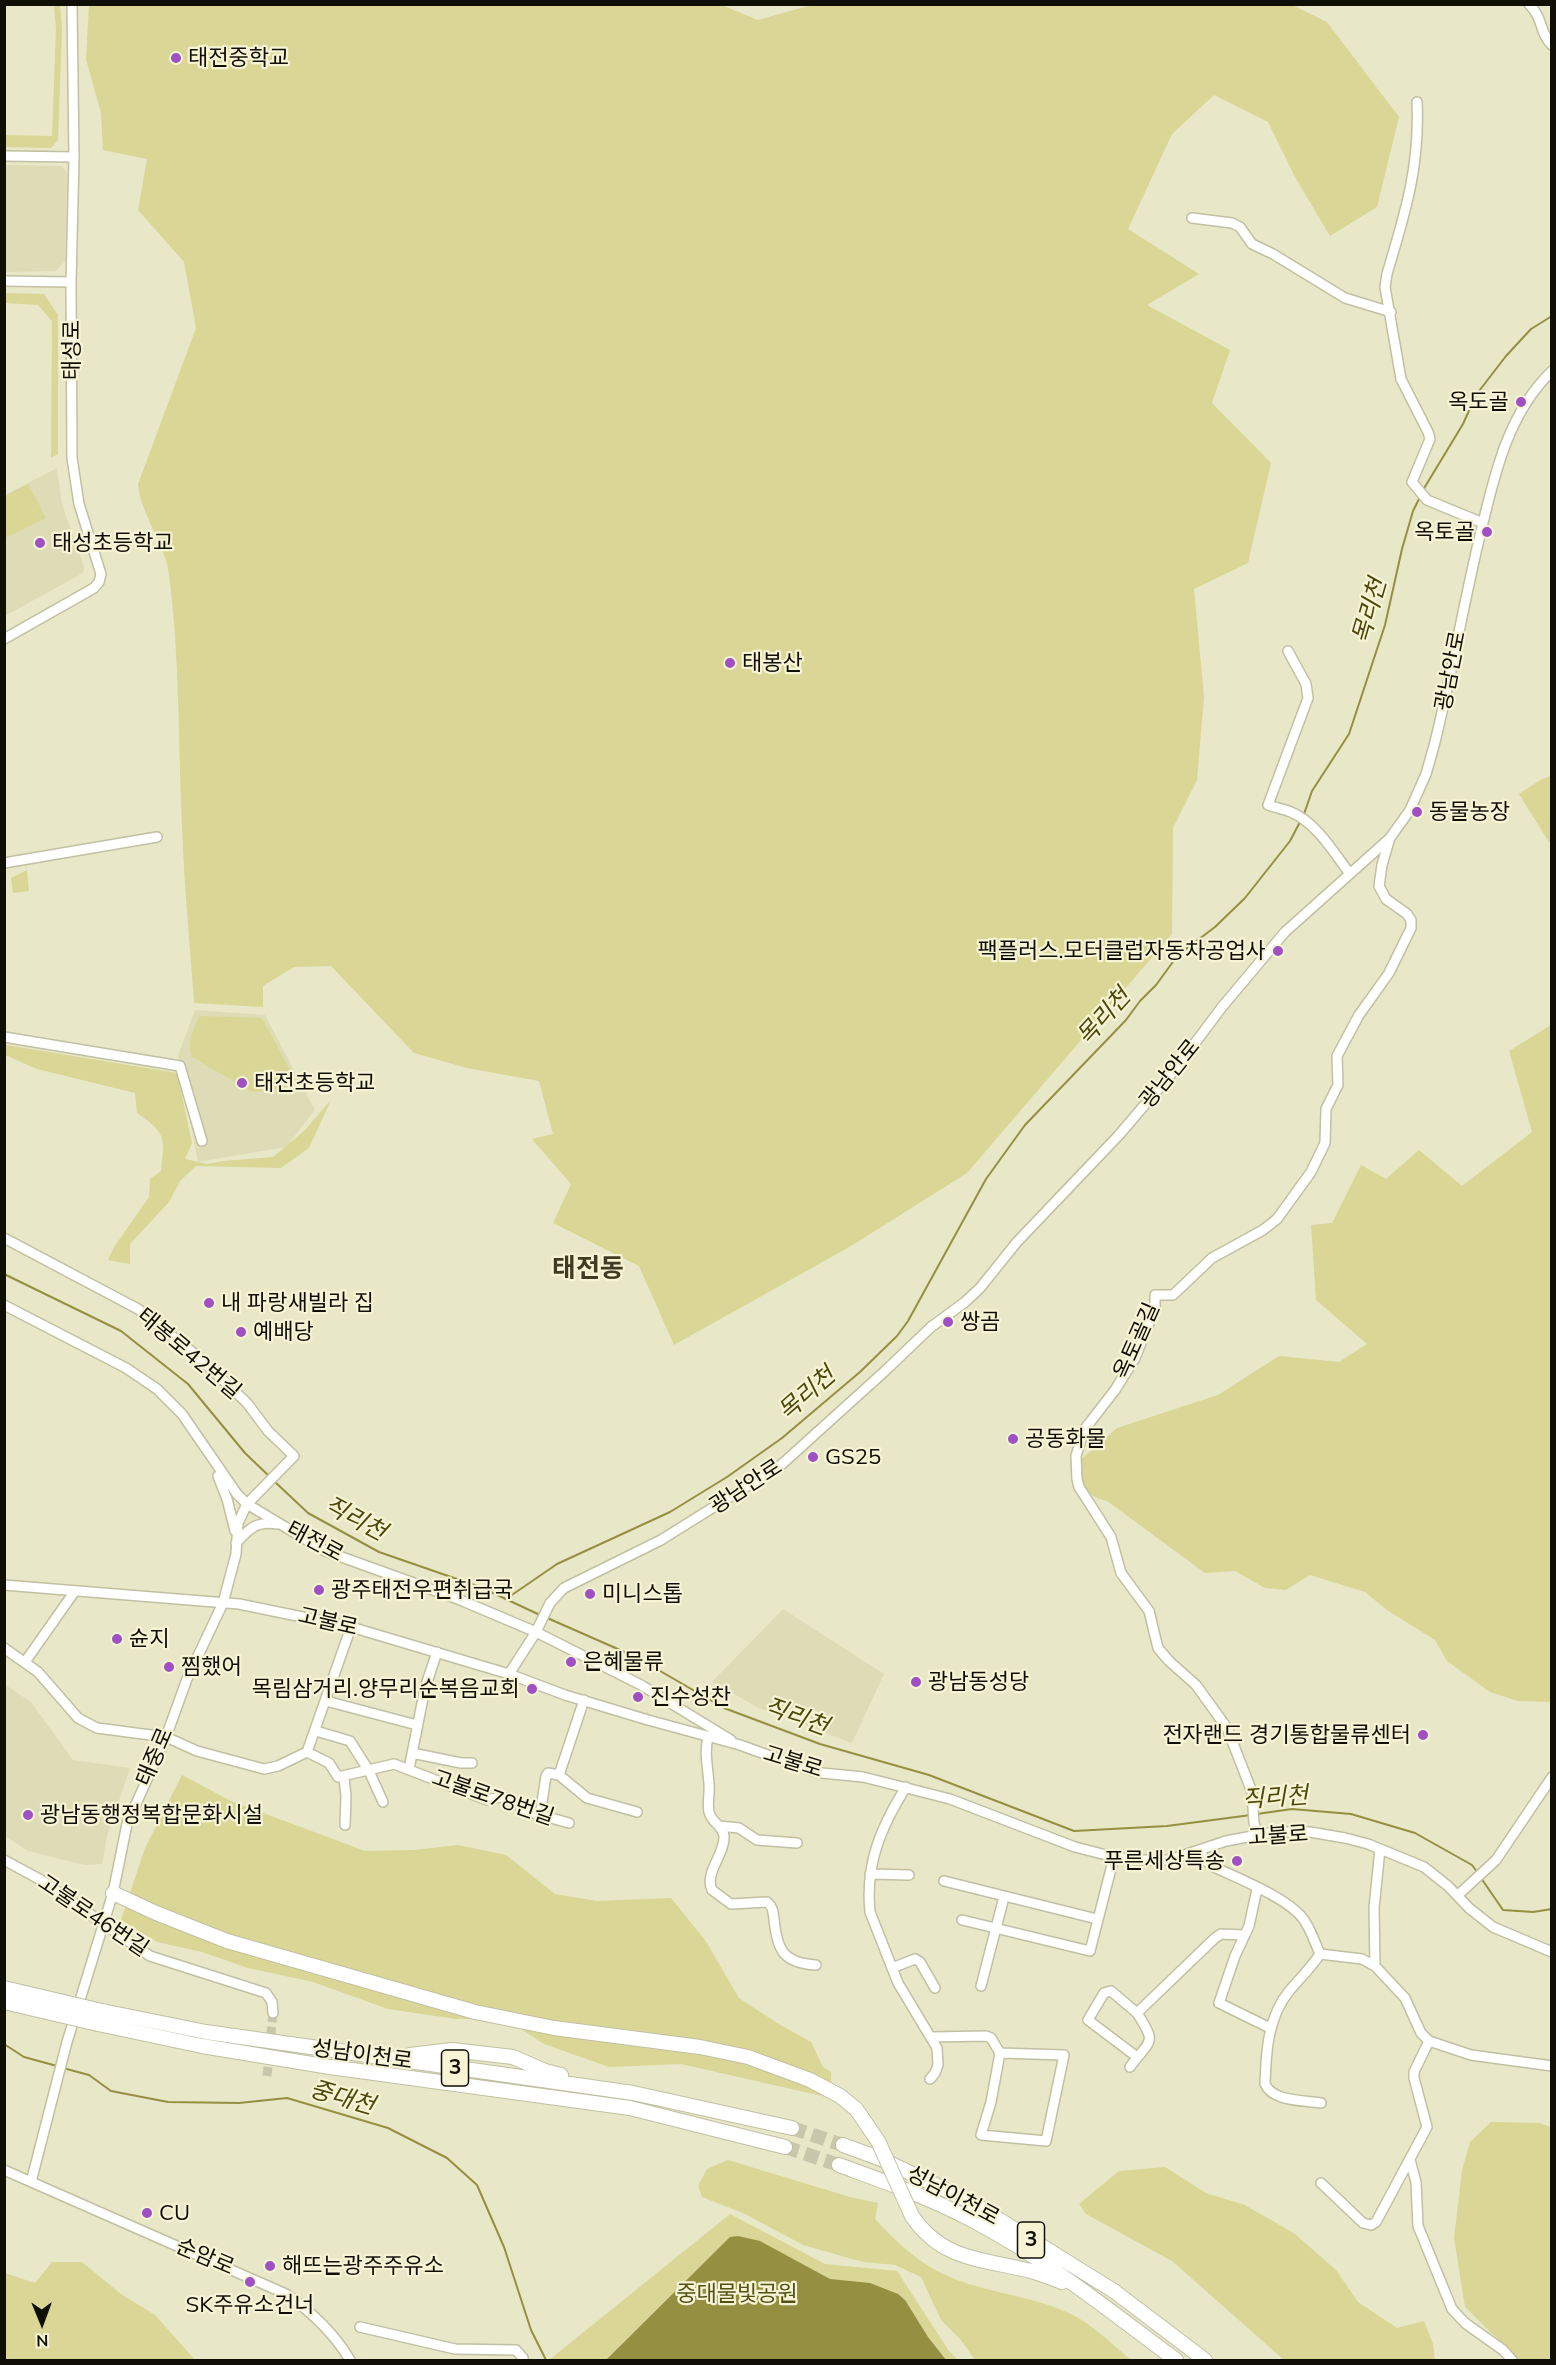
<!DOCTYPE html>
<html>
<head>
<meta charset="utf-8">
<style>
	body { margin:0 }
	#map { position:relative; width:1556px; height:2365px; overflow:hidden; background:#e8e7c8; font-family:Mulish,sans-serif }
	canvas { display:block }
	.frame { position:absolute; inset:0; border:6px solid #100f05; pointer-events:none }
	.north { position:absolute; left:12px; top:2293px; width:60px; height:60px; -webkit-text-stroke:4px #f6f4d5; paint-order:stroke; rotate:179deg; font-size:16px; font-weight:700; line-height:24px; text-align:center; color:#100f05 }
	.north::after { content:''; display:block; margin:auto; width:21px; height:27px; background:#100f05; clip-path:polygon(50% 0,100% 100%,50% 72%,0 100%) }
</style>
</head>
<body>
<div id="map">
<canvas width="1556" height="2365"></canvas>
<div class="frame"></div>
<div class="north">N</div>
</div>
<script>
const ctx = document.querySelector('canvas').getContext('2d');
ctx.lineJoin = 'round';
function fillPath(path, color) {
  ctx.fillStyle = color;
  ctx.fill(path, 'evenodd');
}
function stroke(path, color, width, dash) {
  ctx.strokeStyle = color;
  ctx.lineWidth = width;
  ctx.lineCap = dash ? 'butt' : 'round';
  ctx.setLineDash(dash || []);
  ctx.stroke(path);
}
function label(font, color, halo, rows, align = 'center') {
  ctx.font = font + ' Mulish,"Noto Sans KR",sans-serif';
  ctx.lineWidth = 4.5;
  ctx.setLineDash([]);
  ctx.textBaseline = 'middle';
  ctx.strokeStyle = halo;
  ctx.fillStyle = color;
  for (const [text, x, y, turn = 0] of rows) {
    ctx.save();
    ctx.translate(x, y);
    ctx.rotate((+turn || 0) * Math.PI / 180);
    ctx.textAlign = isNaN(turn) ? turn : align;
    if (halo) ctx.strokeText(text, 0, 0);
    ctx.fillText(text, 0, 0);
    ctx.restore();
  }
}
fillPath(new Path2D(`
	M5 165 62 166 67 173 65 261 56 271 5 272Z
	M57 468 62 504 84 567 83 573 5 616V495Z
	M195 1010 265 1015 315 1110 286 1147 198 1162 178 1056Z
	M783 1609 884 1674 852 1743 759 1708 712 1682Z
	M4 1684 31 1702 73 1760 130 1768 107 1836 102 1864 84 1865 28 1851 5 1836Z`), '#dedcb6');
fillPath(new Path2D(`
	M54 5H60L62 30 58 140 51 148 5 147V135L52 136 56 29Z
	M89 5 719 4 758 20 815 4 1292 5 1327 22 1399 117 1377 207 1330 236 1295 177 1268 122 1214 95 1172 134 1128 229 1199 274 1147 305 1230 350 1212 403 1271 463 1248 563 1194 589 1204 697 1197 780 1173 828 1172 934 967 1173 851 1246 674 1345 639 1266 553 1223 571 1184 532 1139 553 1134 539 1081 467 1068 414 1053 331 966 294 967 263 986V1007L194 1003C190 944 184 885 182 825 178 742 180 658 169 574 165 543 141 516 138 484L196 328 184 262 138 210 147 159 103 150 101 113 86 59Z
	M5 293 44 294 58 315V454L51 458 52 321 38 305 5 303Z
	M28 484 46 518 5 538V496Z
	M1551 776H1552L1551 843 1549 842 1519 794 1542 779Z
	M27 870 29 891 13 893 11 878Z
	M200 1016 262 1018 293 1075 285 1088 252 1092 192 1057C187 1045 193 1026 200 1016Z
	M1551 1025V1702L1518 1701 1490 1692 1447 1661 1435 1640 1387 1610 1365 1592 1310 1575 1286 1590 1265 1588 1235 1571 1205 1573 1107 1501C1082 1495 1082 1483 1080 1460L1117 1428 1218 1395 1279 1356 1339 1362 1367 1344 1316 1300 1311 1225 1332 1223 1361 1165 1386 1179 1419 1150 1462 1186 1532 1132 1509 1051Z
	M6 1045 177 1073 192 1143 185 1159 207 1164 223 1161 273 1157 305 1130 331 1100 309 1148 281 1168 196 1166 180 1181 169 1202 130 1244V1264L108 1260 114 1247 149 1197 150 1179 161 1171C165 1137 166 1133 137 1113L135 1093 37 1069 5 1055Z
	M182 1775 231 1801 365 1851 414 1850 458 1845 506 1855 555 1894 597 1901 671 1898 705 1940 739 1998 777 2023 811 2042 823 2067 831 2072V2098L681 2064 609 2067 544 2044 506 2019H456L388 2009 313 1982 248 1968 202 1952 157 1942 121 1920 145 1848Z
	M1491 2122 1539 2123 1551 2127V2360H1510L1502 2343 1465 2307 1454 2238 1462 2170 1470 2142Z
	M728 2160 850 2197 878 2203 875 2219C906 2252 931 2274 976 2286 1007 2295 1040 2300 1069 2313 1092 2324 1112 2344 1131 2360H975L961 2340 941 2320 921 2277 895 2265 863 2262 803 2245 743 2213 702 2197 698 2186 707 2169Z
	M1165 2167 1206 2193 1245 2205 1295 2234 1336 2270 1358 2302 1397 2328 1424 2321 1433 2344 1435 2360H1284L1172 2261 1086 2214 1079 2204 1119 2171Z
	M730 2214 825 2264 897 2271 949 2351 958 2360H549Z
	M52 2262H82L121 2294 155 2315 195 2360H5V2273L35 2283Z`), '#dad695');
fillPath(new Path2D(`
	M738 2236 760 2241 830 2279 870 2283 898 2294 905 2300 928 2337 946 2360H606L730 2237Z`), '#958f41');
stroke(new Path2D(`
	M1423 490 1463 424 1476 395 1506 356 1531 329 1552 316
	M1303 817 1312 791 1349 734 1385 625 1402 549 1413 511 1421 495
	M4 1274 121 1331 188 1384 245 1453 270 1477
	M274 1481 308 1513 379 1552 480 1587 540 1615
	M506 1599 557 1564 670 1512 727 1477 782 1438 860 1372 897 1336 908 1321 986 1179 1025 1125 1126 1020 1140 1001 1156 985 1178 955 1215 927 1245 898 1290 841 1300 822
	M545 1617 636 1657 724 1708 820 1744 929 1775 1074 1831 1167 1826 1251 1815
	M1257 1814 1292 1809 1351 1814 1415 1833 1472 1865 1478 1873
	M1481 1878 1503 1910 1533 1912 1552 1909
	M4 2044 24 2057 57 2066
	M63 2068 89 2075 111 2091 168 2102 239 2103 287 2098 388 2128 447 2158 477 2185 504 2247 531 2330 546 2360`), '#958f41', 2);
stroke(new Path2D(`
	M267 2076 273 2013`), '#c8c7ab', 9, [9, 4.5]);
stroke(new Path2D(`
	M792 2128 843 2145
	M785 2147 839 2165`), '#c8c7ab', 14, [14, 7]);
const minor = new Path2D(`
	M1529 4C1544 19 1539 33 1552 45
	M1417 102C1420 167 1405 213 1387 274L1385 287 1401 379 1428 432 1430 439 1412 482 1427 500 1483 523
	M4 156 74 157
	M1192 218 1232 223 1240 227 1252 244 1273 254 1345 298 1391 312
	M4 281 71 282
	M4 639 94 588 99 582 101 574 79 504 72 458 71 282 74 157 72 4
	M1288 651 1306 684 1308 698 1268 805C1276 808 1284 809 1291 812 1317 823 1334 853 1350 874
	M4 863 157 837
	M4 1037 180 1066 202 1141
	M4 1238 138 1309 196 1355 225 1382 247 1403 268 1431 294 1456 247 1504 238 1523 236 1554 223 1603 187 1679 166 1737 127 1824 113 1893 67 2042 31 2182
	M4 1305 126 1368 157 1389 182 1414 237 1494 247 1504 325 1551 458 1599 536 1632 641 1685 731 1740
	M218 1476 227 1499 235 1531
	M236 1543C250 1528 256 1521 277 1524
	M4 1585 239 1604 351 1627 509 1674 565 1695 648 1720 740 1745 801 1767 822 1773 863 1777 950 1799 1075 1847 1114 1857 1136 1860H1169L1226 1841 1274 1832H1310L1345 1838 1368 1844 1424 1867 1448 1886 1469 1908 1493 1927 1552 1952
	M4 1648 38 1672 78 1718 97 1728 166 1737 197 1751 264 1769 278 1766 307 1752 329 1763 338 1777 394 1764 487 1800 501 1797 511 1799 526 1811 569 1823
	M25 1662 75 1591
	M509 1674 536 1632 550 1603 564 1588 661 1540 781 1465 885 1371 931 1327 965 1302 980 1288 1017 1242 1119 1135 1177 1067 1222 1007 1285 932 1390 838 1410 810 1426 774 1434 746C1452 674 1464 600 1482 527 1495 472 1509 412 1552 371
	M326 1701 417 1725
	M316 1731 350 1741 369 1771 383 1802
	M708 1737C704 1754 708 1767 709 1784 710 1793 707 1803 709 1812 711 1822 723 1826 724 1836 725 1854 704 1873 712 1890L731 1904 767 1902C773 1907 773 1912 774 1919 777 1950 783 1963 816 1965
	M307 1752 351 1627
	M412 1753 461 1763H472
	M409 1769 425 1688 437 1652
	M559 1775 584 1700
	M344 1778 346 1796 345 1825
	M906 1787C881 1827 865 1864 870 1912L898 1983 937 2048 938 2065 935 2073 930 2079
	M540 1815 546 1776 548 1773 559 1775 587 1798 637 1812
	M719 1826 739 1828 757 1840 797 1843
	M1257 1834 1254 1823 1252 1792 1227 1728 1196 1685 1169 1661 1158 1648 1149 1611 1121 1573 1111 1537 1079 1487 1077 1479 1076 1456 1084 1430 1115 1390 1135 1358 1155 1308V1295H1173L1212 1258 1263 1230 1277 1219 1311 1172 1325 1143 1326 1109 1338 1085 1337 1056 1359 1015 1389 973 1411 928V920L1407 914 1386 899 1379 886 1382 865 1389 841
	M1200 1851 1205 1860 1212 1866C1237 1878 1289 1898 1304 1920 1311 1930 1315 1943 1320 1954L1362 1959 1375 1966 1405 1998 1421 2033 1429 2041 1471 2055 1552 2066
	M4 1860 41 1880 150 1956 266 1993 272 2002 273 2013
	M870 1874 909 1875
	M944 1881 1097 1919
	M1257 1889 1249 1926 1235 1956 1219 2003 1270 2028
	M1458 1895 1496 1860 1552 1777
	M962 1920 1090 1951 1114 1857
	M1320 1954C1311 1968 1300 1978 1290 1990 1268 2016 1266 2051 1265 2084 1273 2102 1304 2100 1321 2103
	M1375 1966 1374 1908 1380 1849
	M892 1968 915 1959 920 1962 935 1988
	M981 1986 1004 1897
	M932 2037 986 2036 991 2038 1000 2053 991 2102 981 2135 1046 2141 1064 2055 1000 2053
	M1137 2057 1088 2020 1104 1993 1111 1991 1137 2013 1215 1938 1221 1934 1244 1935
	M1130 2067C1150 2039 1158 2045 1137 2013
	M1410 2160 1416 2182 1418 2226 1452 2309 1465 2323 1503 2350 1512 2360
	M4 2170 286 2294C313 2313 334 2333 350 2360
	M1321 2183 1363 2223 1371 2225 1376 2222 1427 2127 1414 2078V2072L1429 2041
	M360 2327 455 2349 516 2350 523 2358 522 2360`);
const highway = new Path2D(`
	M113 1893 156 1913 227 1941 475 2012 554 2028 700 2047 748 2057 810 2080 840 2096 856 2109
	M102 2011 206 2032 633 2093 792 2128
	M98 2024 202 2046 330 2067 630 2108 785 2147
	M410 2055 452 2050 513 2057 545 2071 561 2075
	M843 2145 881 2159 969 2201 1114 2291 1205 2360
	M839 2165C885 2182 931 2198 974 2221 1046 2259 1111 2312 1176 2360
	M912 2216C942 2261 984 2259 1031 2271 1041 2274 1052 2278 1062 2282`);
stroke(minor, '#c1c0a2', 12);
stroke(highway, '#c1c0a2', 16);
stroke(minor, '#fff', 9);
stroke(highway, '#fff', 14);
const highwayBridge = new Path2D(`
	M4 1988 102 2011
	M4 2002 98 2024
	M856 2109 878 2141 912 2216`);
stroke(highwayBridge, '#c1c0a2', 16, []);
stroke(highwayBridge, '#fff', 14);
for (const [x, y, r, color] of [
	[176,58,6,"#9f51c3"],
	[1521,402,6,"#9f51c3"],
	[1487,532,6,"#9f51c3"],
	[40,543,6,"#9f51c3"],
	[730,663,6,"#9f51c3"],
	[1417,812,6,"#9f51c3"],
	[1278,951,6,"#9f51c3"],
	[242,1083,6,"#9f51c3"],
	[209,1303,6,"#9f51c3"],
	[948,1322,6,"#9f51c3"],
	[241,1332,6,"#9f51c3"],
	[1013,1439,6,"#9f51c3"],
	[813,1457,6,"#9f51c3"],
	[319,1590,6,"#9f51c3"],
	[590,1594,6,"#9f51c3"],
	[117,1639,6,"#9f51c3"],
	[571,1662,6,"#9f51c3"],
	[169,1667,6,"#9f51c3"],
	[916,1682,6,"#9f51c3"],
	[532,1689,6,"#9f51c3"],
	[638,1697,6,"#9f51c3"],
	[1423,1735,6,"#9f51c3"],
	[28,1815,6,"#9f51c3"],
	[1237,1861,6,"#9f51c3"],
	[147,2213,6,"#9f51c3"],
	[270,2266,6,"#9f51c3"],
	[250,2282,6,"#9f51c3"]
]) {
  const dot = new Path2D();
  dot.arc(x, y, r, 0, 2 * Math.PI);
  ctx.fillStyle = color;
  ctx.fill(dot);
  stroke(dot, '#f6f4d5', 2);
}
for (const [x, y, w] of [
	[455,2068,27],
	[1031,2240,27]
]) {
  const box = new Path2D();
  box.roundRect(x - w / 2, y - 18, w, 36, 4.5);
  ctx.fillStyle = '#f6f4d5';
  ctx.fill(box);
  stroke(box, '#100f05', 1.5);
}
label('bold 21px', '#100f05', null, [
	["3",455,2068],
	["3",1031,2240]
]);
label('22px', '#100f05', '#f6f4d5', [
	["태전중학교",188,58],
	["옥도골",1509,402,"right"],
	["옥토골",1475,532,"right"],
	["태성초등학교",52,543],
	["태봉산",742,663],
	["동물농장",1429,812],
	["팩플러스.모터클럽자동차공업사",1266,951,"right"],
	["태전초등학교",254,1083],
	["내 파랑새빌라 집",221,1303],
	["쌍곰",960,1322],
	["예배당",253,1332],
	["공동화물",1025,1439],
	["GS25",825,1457],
	["광주태전우편취급국",331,1590],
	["미니스톱",602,1594],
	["슌지",129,1639],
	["은혜물류",583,1662],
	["찜했어",181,1667],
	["광남동성당",928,1682],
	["목림삼거리.양무리순복음교회",520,1689,"right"],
	["진수성찬",650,1697],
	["전자랜드 경기통합물류센터",1411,1735,"right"],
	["광남동행정복합문화시설",40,1815],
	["푸른세상특송",1225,1861,"right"],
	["CU",159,2213],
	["해뜨는광주주유소",282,2266],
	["SK주유소건너",250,2305,"center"]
], 'left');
label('22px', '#100f05', '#f6f4d5', [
	["태성로",72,350,-90],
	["광남안로",1451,671,-79],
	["광남안로",1170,1074,-51],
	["옥토골길",1137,1341,-66],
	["태봉로42번길",189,1354,40],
	["광남안로",746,1487,-33],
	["태전로",315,1542,28],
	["고불로",328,1622,13],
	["태중로",155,1757,-67],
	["고불로",793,1762,17],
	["고불로78번길",493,1798,19],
	["고불로",1278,1836,-4],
	["고불로46번길",93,1916,34],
	["성남이천로",362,2055,8],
	["성남이천로",953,2196,28],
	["순암로",205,2257,23]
]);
label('22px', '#545015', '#f6f4d5', [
	["중대물빛공원",737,2294]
]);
label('italic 24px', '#4d480a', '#f6f4d5', [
	["목리천",1370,611,-74],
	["목리천",1104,1017,-48],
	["목리천",807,1394,-41],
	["직리천",355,1519,28],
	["직리천",796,1717,20],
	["직리천",1275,1798,-4],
	["중대천",342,2098,16]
]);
label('bold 26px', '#3e3c23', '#f6f4d5', [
	["태전동",588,1269]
]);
</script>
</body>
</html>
